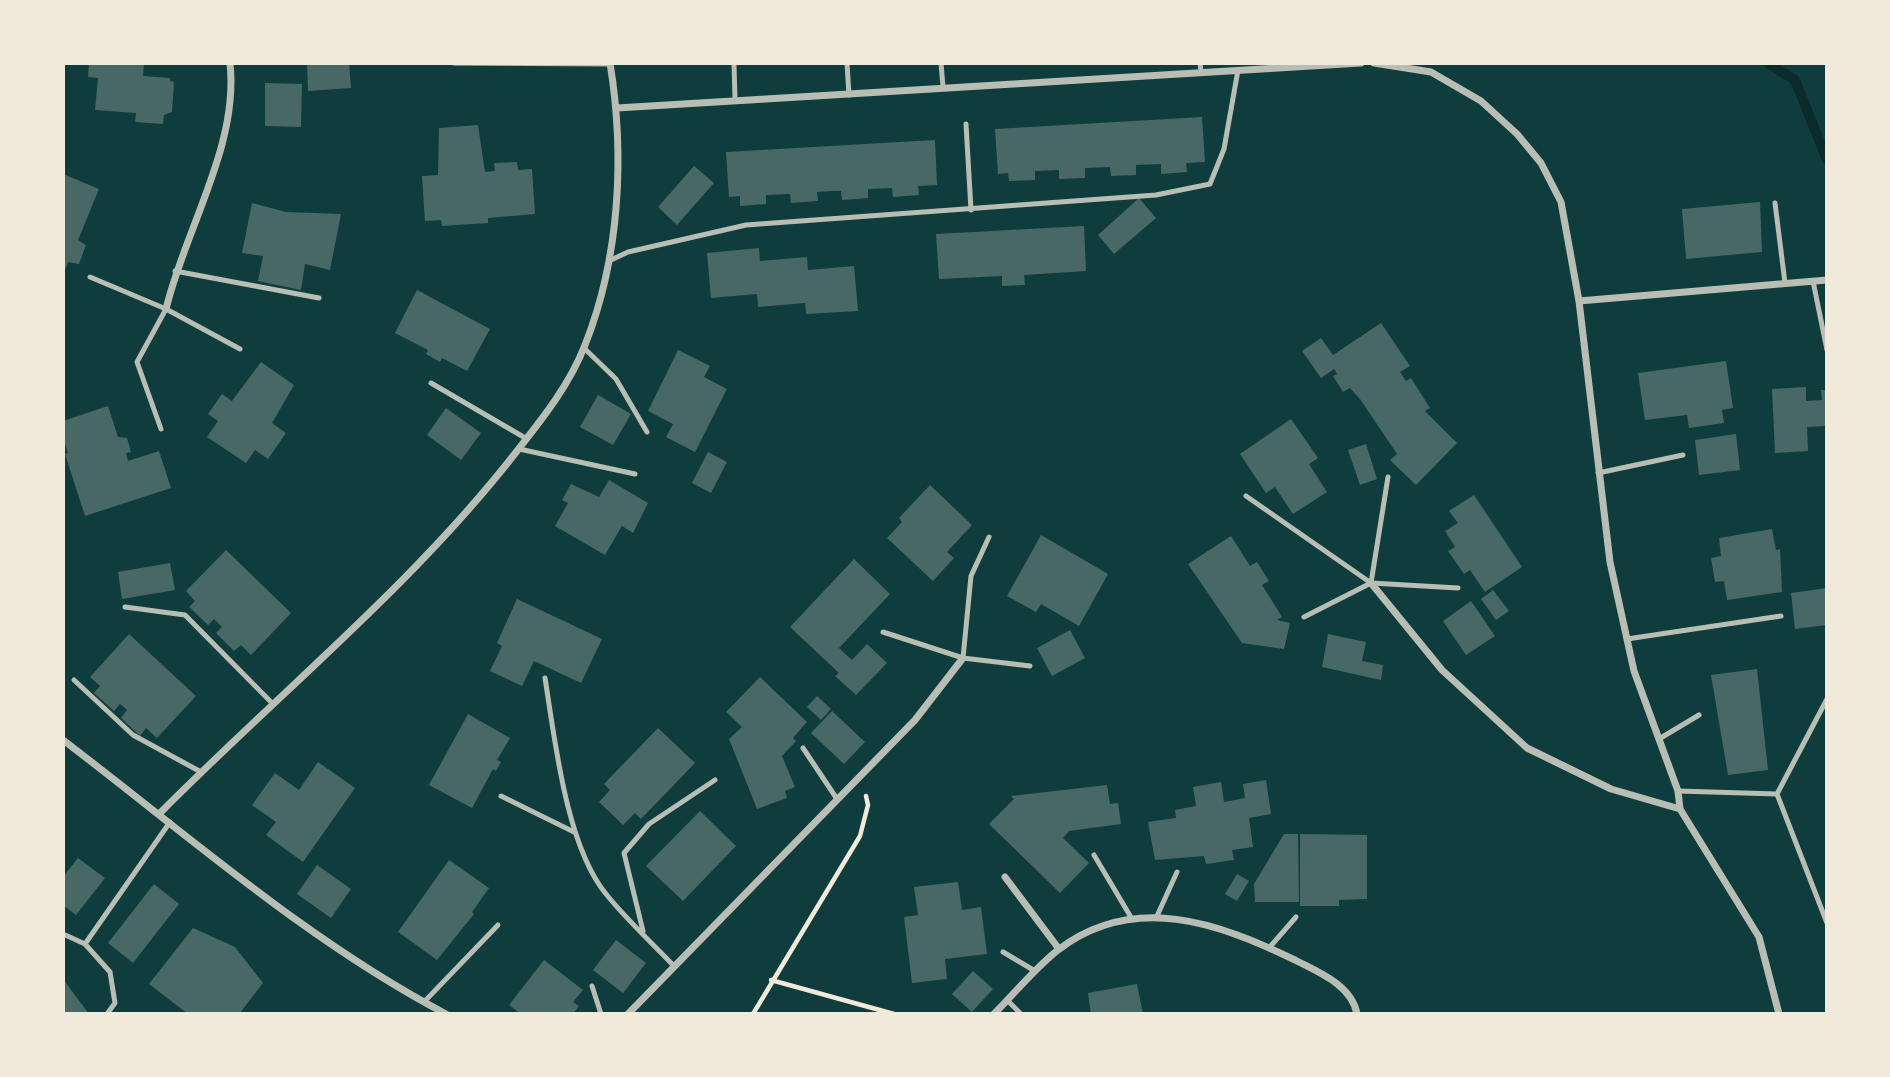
<!DOCTYPE html>
<html>
<head>
<meta charset="utf-8">
<style>
	body { margin:0 }
	#map { position:relative; width:1890px; height:1077px; overflow:hidden; background:#0f3d3e; font-family:Lora,serif }
	canvas { display:block }
	.frame { position:absolute; inset:0; border:65px solid #f1e9da; pointer-events:none }
</style>
</head>
<body>
<div id="map">
<canvas width="1890" height="1077"></canvas>
<div class="frame"></div>
</div>
<script>
const ctx = document.querySelector('canvas').getContext('2d');
ctx.lineJoin = 'round';
function stroke(path, color, width, dash) {
  ctx.strokeStyle = color;
  ctx.lineWidth = width;
  ctx.lineCap = dash ? 'butt' : 'round';
  ctx.setLineDash(dash || []);
  ctx.stroke(path);
}
function fillPath(path, color) {
  ctx.fillStyle = color;
  ctx.fill(path, 'evenodd');
}
stroke(new Path2D(`
	M1768 63 1795 80 1827 160`), '#0a2a2b', 10);
fillPath(new Path2D(`
	M89 63H144L143 76 170 78V81L174 82 172 112 164 115 163 124 135 122 136 113 95 110 98 78 88 77Z
	M307 63H349L351 88 308 91Z
	M265 83 302 84 301 127 265 126Z
	M1202 117 1205 162 1186 163 1187 172 1161 174V164L1136 165V175L1111 176 1110 167 1085 168V178L1059 179V170L1035 171V180L1009 181 1008 173 998 174 995 129Z
	M478 125 485 172 495 171 494 163 517 162 518 170 532 169 535 214 488 218V223L442 226 441 220 425 221 422 176 438 175 439 128Z
	M935 140 937 185 918 186 919 195 893 197 892 188 868 189V198L842 200 841 191H830L817 192 818 201 791 203 790 194 766 195V204L740 206V196L729 197 726 152Z
	M694 166 714 183 677 225 658 207Z
	M63 174 99 189 78 240 86 245 79 264 68 262 65 270Z
	M1139 198 1156 218 1114 254 1098 235Z
	M1760 202 1762 252 1686 259 1682 209Z
	M252 203 286 212 341 214 330 270 305 264 301 290 258 281 263 256 242 253Z
	M1084 226 1086 271 1024 275 1025 285 1002 286V276L939 279 936 234Z
	M759 248 760 261 807 257 808 270 854 266 858 311 806 314 805 303 758 307 757 294 711 298 707 253Z
	M417 290 490 329 467 371 442 358 440 362 426 354 428 350 395 333Z
	M1381 323 1410 366 1400 372 1406 381 1411 378 1430 408 1425 411 1457 443 1416 485 1390 460 1397 454 1360 399 1350 388 1343 392 1333 376 1337 374 1334 369 1321 378 1302 351 1321 338 1333 355Z
	M678 350 710 366 704 377 727 389 695 452 666 437 673 424 648 411Z
	M1726 361 1733 408 1722 410 1724 423 1689 428 1687 415 1645 420 1638 373Z
	M261 362 294 385 272 423 286 433 268 459 255 450 246 463 207 437 218 421 208 414 222 394 232 401Z
	M1806 387V401L1822 400 1821 390H1827V426L1807 427 1808 451 1775 453 1772 389Z
	M598 395 631 414 613 445 580 427Z
	M108 406 118 437 127 438 131 452 126 453 128 461 159 451 171 488 85 516 65 454 68 453 63 438V421Z
	M446 408 481 433 461 460 427 435Z
	M1291 419 1318 458 1309 464 1327 492 1293 514 1275 487 1266 493 1240 454Z
	M1736 434 1740 470 1699 475 1695 440Z
	M1366 444 1377 479 1360 485 1348 450Z
	M708 452 727 462 711 493 692 483Z
	M609 480 648 503 633 533 622 526 605 555 555 526 568 503 562 500 571 484 599 497Z
	M930 485 972 525 947 552 954 558 933 581 887 538 902 522 899 518Z
	M1474 495 1522 567 1485 592 1470 570 1464 574 1448 551 1455 547 1445 531 1458 523 1449 511Z
	M1772 529 1776 550 1780 549 1782 592 1727 600 1724 581 1715 582 1711 558 1721 556 1719 538Z
	M1041 535 1108 574 1079 626 1041 604 1036 612 1007 596Z
	M1231 536 1250 566 1257 562 1269 581 1262 585 1282 617 1277 620 1290 623 1284 649 1242 643 1188 564Z
	M226 550 291 613 251 655 241 645 234 651 216 633 222 627 214 619 208 625 189 607 195 601 186 591Z
	M854 559 890 594 839 648 852 660 867 644 887 663 856 695 835 676 839 673 790 627Z
	M170 563 175 590 122 599 118 572Z
	M1827 588V625L1795 629 1791 593Z
	M1493 590 1509 611 1496 620 1481 599Z
	M517 599 602 639 581 683 534 661 522 686 490 671 502 646 497 643Z
	M1471 601 1495 636 1466 655 1443 621Z
	M1070 630 1085 658 1052 676 1037 648Z
	M129 634 196 696 157 738 146 728 140 736 121 718 127 710 125 708 120 704 114 711 94 693 100 686 90 677Z
	M1328 634 1366 642 1362 661 1383 665 1381 680 1322 667Z
	M1757 669 1768 770 1728 775 1711 675Z
	M760 677 807 722 793 738 796 741 782 756 795 787 785 791 787 798 757 809 729 739 742 727 726 712Z
	M817 696 831 709 821 720 807 707Z
	M832 711 865 742 844 764 811 733Z
	M468 714 510 738 497 760 501 762 496 771 493 769 472 808 429 785Z
	M658 728 695 763 641 819 635 813 623 825 599 802 610 790 604 784Z
	M318 762 355 788 303 862 266 835 276 822 252 805 275 773 299 790Z
	M1266 780 1271 814 1249 818 1253 847 1232 850 1234 860 1206 864 1204 856 1155 860 1148 822 1176 818 1175 810 1196 806 1193 787 1221 782 1224 802 1245 798 1243 784Z
	M1107 785 1110 804 1118 803 1121 824 1069 831 1063 838 1089 863 1060 893 989 824 1014 799 1011 796Z
	M700 811 736 846 683 901 646 866Z
	M1284 834H1298L1299 902H1255L1254 884Z
	M1300 834 1367 835V899L1339 900V906H1300Z
	M78 858 105 878 76 915 63 905V877Z
	M449 860 489 888 472 912 474 914 437 960 398 932Z
	M317 865 351 889 331 918 297 894Z
	M1237 874 1249 881 1237 901 1225 894Z
	M958 882 962 910 981 907 987 954 945 959 947 979 912 983 904 917 918 915 914 887Z
	M154 884 179 904 133 963 108 943Z
	M193 928 235 947 263 983 239 1014H188L149 984Z
	M616 940 646 963 623 993 593 970Z
	M544 960 583 990 573 1002 579 1006 573 1014H521L509 1005Z
	M973 971 993 989 972 1012 952 994Z
	M63 979 89 1014H63Z
	M1137 984 1143 1014H1091L1088 993Z`), '#486865');
stroke(new Path2D(`
	M771 980 894 1014
	M753 1014 860 836 868 805 866 796`), '#f1e9da', 4.5);
stroke(new Path2D(`
	M454 63 610 64
	M734 63 735 100
	M847 63 849 95
	M941 63 943 87
	M1200 63 1201 72
	M966 124 971 210
	M1775 203 1785 283
	M611 260 628 252 746 225 1156 195 1210 184 1224 149 1238 70
	M175 271 319 298
	M90 277 166 309 240 349
	M1813 281 1827 350
	M584 348 616 379 647 432
	M431 383 527 439
	M161 429 137 362 166 309
	M519 449 635 474
	M1598 473 1683 455
	M1246 496 1371 583
	M1371 583 1388 477
	M125 607 185 615 272 703
	M1304 617 1371 583 1458 588
	M883 632 963 658 1030 666
	M1627 639 1781 616
	M963 658 971 576 989 537
	M545 678C555 740 566 845 606 894 626 919 651 942 673 965
	M74 680 133 735 201 772
	M1659 739 1699 715
	M803 748 837 799
	M1678 791 1777 794 1827 699
	M1777 794 1827 923
	M501 796 574 832
	M1094 855 1132 919
	M1157 916 1177 872
	M643 931 624 853 649 824 715 780
	M63 934 85 944
	M1269 948 1296 917
	M1003 952 1035 971
	M592 986 601 1014
	M1007 1000 1021 1014
	M424 1002 498 925
	M107 1014 115 1003 110 972 85 944 170 822`), '#b8beb3', 5);
stroke(new Path2D(`
	M1374 63 1431 72 1481 101 1517 134 1541 163 1561 202 1579 301 1610 562 1634 671 1678 791 1680 809 1759 937 1779 1014
	M617 108 1361 63
	M1579 301 1827 280
	M166 309C185 229 239 146 230 63
	M1371 583 1442 670 1527 748 1611 789 1680 809
	M63 740C188 835 306 940 446 1014
	M160 813C279 693 413 585 517 451 543 418 570 384 585 345 620 257 625 155 610 63
	M1005 877 1059 949
	M628 1014 915 720 963 658
	M994 1014C1015 993 1035 968 1058 950 1134 892 1219 923 1295 960 1318 972 1352 985 1357 1014`), '#b8beb3', 7);
</script>
</body>
</html>
